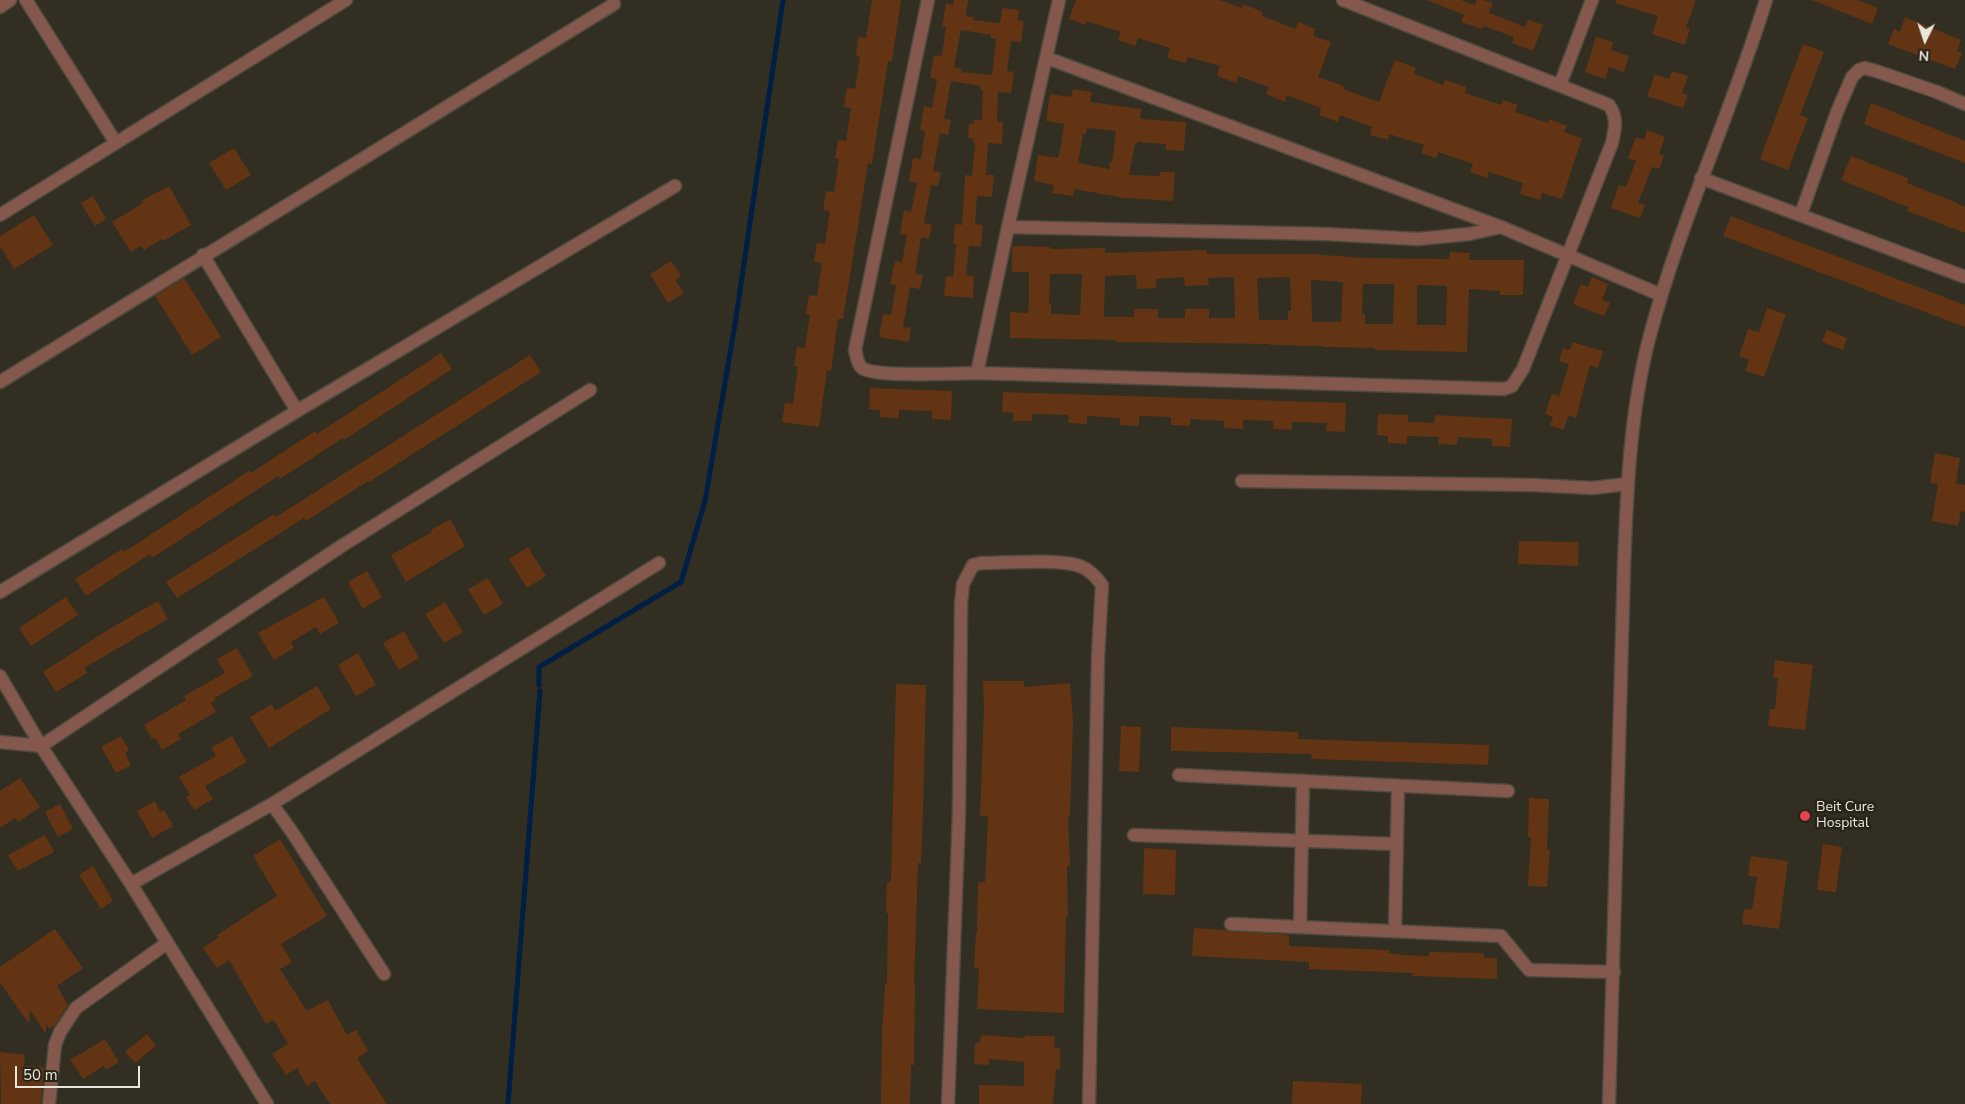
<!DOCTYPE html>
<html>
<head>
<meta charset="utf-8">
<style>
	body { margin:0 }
	#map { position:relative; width:1965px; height:1104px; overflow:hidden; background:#322e21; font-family:"Nunito Sans",sans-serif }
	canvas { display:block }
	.north { position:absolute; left:1900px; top:15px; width:50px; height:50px; -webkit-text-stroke:4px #282417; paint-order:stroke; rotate:184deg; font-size:14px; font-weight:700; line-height:20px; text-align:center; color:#e8e6dd }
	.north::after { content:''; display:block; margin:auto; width:18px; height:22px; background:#e8e6dd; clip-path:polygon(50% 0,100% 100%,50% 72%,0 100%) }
	.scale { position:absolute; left:15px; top:1066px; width:125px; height:22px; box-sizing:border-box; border:2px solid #e8e6dd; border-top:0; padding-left:6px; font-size:15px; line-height:18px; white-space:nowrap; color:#e8e6dd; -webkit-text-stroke:4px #282417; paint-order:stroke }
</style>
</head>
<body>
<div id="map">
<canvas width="1965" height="1104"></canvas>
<div class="north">N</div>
<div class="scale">50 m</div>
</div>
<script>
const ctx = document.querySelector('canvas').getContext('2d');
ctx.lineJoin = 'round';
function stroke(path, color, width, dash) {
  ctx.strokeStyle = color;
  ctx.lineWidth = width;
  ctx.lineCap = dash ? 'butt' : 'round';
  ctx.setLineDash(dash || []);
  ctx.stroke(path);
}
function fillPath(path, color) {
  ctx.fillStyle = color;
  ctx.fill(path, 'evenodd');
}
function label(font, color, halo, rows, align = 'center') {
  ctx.font = font + ' "Nunito Sans",sans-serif';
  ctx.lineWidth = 5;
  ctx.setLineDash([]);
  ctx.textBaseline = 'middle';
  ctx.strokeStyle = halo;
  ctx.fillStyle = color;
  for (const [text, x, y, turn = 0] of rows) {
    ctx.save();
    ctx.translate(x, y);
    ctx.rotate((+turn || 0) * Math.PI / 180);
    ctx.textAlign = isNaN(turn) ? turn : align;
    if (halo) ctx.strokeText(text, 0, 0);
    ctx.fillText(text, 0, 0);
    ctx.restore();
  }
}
stroke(new Path2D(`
	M539 685V667L681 582 705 501 735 324 783 0
	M508 1104 540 691`), '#001f44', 5);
fillPath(new Path2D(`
	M872 0H901L892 61H888L872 164 868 163 843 319H838L831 371 827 370 819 427 782 422 785 403 793 404 798 366H794L797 347 805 348 810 315 806 314 809 295 817 296 822 263 814 262 817 243 825 244 830 211 823 210 826 191 834 192 839 159 835 158 838 140 846 141 851 108 844 107 847 88 855 89 860 57 856 56 858 37 866 38Z
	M954 0H968L966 16 974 17 973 20 1000 23 1002 8 1019 10 1018 20 1024 21 1021 42 1011 41 1007 71 1014 72 1011 93 998 92 997 122H1003L1002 144 988 143 986 175H994L992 197 977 196 975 224 983 225 981 247 969 246 966 275 974 276 973 298 944 296 946 276 953 277 956 244H953L955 224 962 225 965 175 972 176 975 143H973V139L968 138 969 123 974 124V120H982L983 90H980L981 86 951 81 944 119 951 120 948 135 940 133 933 171 941 172 938 186 931 185 924 223 932 225 929 239 921 237 915 274 923 275 920 289 910 287 903 327 911 328 909 342 879 337 883 314 891 315 896 285 890 284 895 261 902 262 907 235 900 234 904 210 911 212 917 183 909 181 913 158 921 159 925 131 920 130 924 106 932 108 937 79 930 78 934 55 942 56 946 27H942L946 3 953 5ZM961 30 991 35V38L996 39 992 75 961 72 962 69 954 67Z
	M1076 0H1220L1241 8 1243 4 1263 12 1262 16 1296 29 1298 22 1315 29 1313 36 1331 42 1318 77 1344 86 1343 89 1379 102 1395 60 1416 68 1414 74 1443 85 1445 80 1466 87 1465 93 1501 105 1503 100 1518 105 1515 112 1548 123 1549 119 1567 126 1564 132 1582 138 1562 199 1542 193 1540 200 1520 194 1523 183 1489 172 1487 178 1470 172 1473 164 1438 152 1436 158 1421 153 1424 145 1389 134 1388 140 1370 135 1372 127 1340 115 1338 122 1319 115 1321 108 1287 95 1285 102 1266 94 1269 87 1238 76 1236 83 1217 76 1220 66 1188 57 1186 63 1167 58 1170 48 1138 38 1135 46 1118 40 1121 32 1087 21 1086 25 1069 19Z
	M1427 0H1461L1475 5 1477 0H1484L1493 3 1489 13 1525 27 1528 20 1543 25 1533 51 1512 43 1514 37 1484 26 1483 29 1461 22 1464 15Z
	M1616 0H1696L1686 27 1690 29 1685 45 1652 34 1658 16 1615 3Z
	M1812 0H1857L1878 8 1872 24Z
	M1905 17 1961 40 1957 51 1962 53 1955 69 1888 44 1894 29 1900 32Z
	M1596 37 1613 42 1611 50 1629 56 1624 72 1609 67 1605 79 1585 72Z
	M1803 44 1824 52 1800 115 1808 118 1788 170 1760 159Z
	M1672 71 1688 76 1682 93 1688 95 1683 108 1647 96 1655 74 1669 79Z
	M1073 89 1092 92 1090 102 1141 109 1140 119 1186 122 1184 151 1166 150V144L1137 142V144H1135L1129 175 1160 176V172H1175L1173 201 1125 198 1074 189 1073 196 1052 193 1054 185 1034 181 1038 155 1058 158 1060 150 1064 124 1046 121 1050 94 1071 97ZM1087 128 1116 131 1112 162H1110L1109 169 1078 163 1083 134H1086Z
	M1871 103 1965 141V163L1864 124Z
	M1647 130 1665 137 1659 154 1664 156 1659 169 1652 167 1638 203 1645 205 1640 218 1611 208 1619 185 1626 187 1636 161 1628 158 1636 137 1644 140Z
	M234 148 251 175 226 190 209 163Z
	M1851 156 1908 178 1907 183 1957 203V204L1965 207V233L1907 211 1908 207 1841 180Z
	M169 186 191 225 163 241 162 239 144 250 141 246 131 252 112 222 143 203 141 201Z
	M93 196 106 219 95 226 81 203Z
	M34 215 53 245 14 269 0 246V236Z
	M1731 216 1965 305V327L1723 236Z
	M1012 246 1050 247V249L1105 248V253L1207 250V254H1310L1364 258 1449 259 1450 252 1470 253 1469 260H1524L1523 295H1500V291L1469 289 1467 352 1375 350V348L1323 347V346L1270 345V344L1116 342V340L1010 338V312L1028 313 1029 304V272H1012ZM1050 274H1082L1080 315 1051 314V304H1049ZM1136 275 1137 289 1156 288V279L1184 277 1185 286 1209 285 1208 278 1234 277 1235 318H1209V309H1185V318H1158V309H1134V317H1104L1105 276ZM1290 277 1291 311H1288V320H1259L1257 278ZM1311 280 1343 282 1341 322H1312ZM1363 284H1394L1393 324H1365V314H1362ZM1417 285 1447 286 1446 325H1417Z
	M671 261 681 276 675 280 684 293 668 303 650 274Z
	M1592 277 1608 284 1602 300 1610 303 1604 316 1573 304 1581 284 1588 287Z
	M184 278 221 337 192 355 155 296Z
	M1767 308 1786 314 1764 377 1745 371 1749 360 1739 356 1748 329 1759 332Z
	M1827 330 1847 338 1843 350 1822 342Z
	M1572 342 1603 351 1598 368 1590 365 1576 418 1569 415 1563 430 1550 425 1553 417 1545 414 1552 394 1559 396 1569 364 1559 361 1563 348 1570 350Z
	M441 353 452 369 344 440 343 438 280 479 278 476 152 558 150 554 86 596 75 579 122 549 124 552 249 471 251 473 315 431 317 434Z
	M530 355 541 372 369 482 368 481 306 521 304 518 177 598 166 582 274 514 276 517Z
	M870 388 952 391 951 420 932 419V411L899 410V418L880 417V410L869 409Z
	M1003 392 1346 403 1345 432 1326 431 1327 423 1292 422V430L1273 429V421L1243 420V429L1224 428V421L1190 419V426L1171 425V417L1139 416V426L1120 425V418L1087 416V424L1068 423 1069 415 1032 414V421H1013L1014 413 1002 412Z
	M1378 414 1408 415V422L1434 423 1435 415 1512 419 1510 447 1492 446V439L1458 437 1457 445 1438 444 1439 437 1407 436V444L1388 443V436L1377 435Z
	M1935 453 1960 458 1956 483 1965 485V512L1961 511 1958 526 1932 521 1938 484 1930 483Z
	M450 519 465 546 406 582 391 555 432 532 431 530Z
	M1519 541 1579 542 1578 566 1518 564Z
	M528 547 546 576 527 588 509 559Z
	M367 571 382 597 363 609 348 582Z
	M488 578 503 604 484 615 468 589Z
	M66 597 78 615 31 646 19 628Z
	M324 597 339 623 320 634 316 627 291 642 294 648 274 660 258 633Z
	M158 601 168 619 84 668 87 673 56 692 43 672 111 628Z
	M445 602 463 632 444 643 425 614Z
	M404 631 419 658 399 670 383 643Z
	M237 648 253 676 214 698 216 700 211 703 216 712 178 734 181 739 162 750 155 738 152 739 144 725 186 700 184 696 225 673 217 659Z
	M358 653 376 685 356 696 338 665Z
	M1775 660 1813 665 1805 730 1768 726 1770 709H1775L1778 678H1773Z
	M983 681H1024V687L1070 683 1073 719 1070 817H1068L1070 866H1067L1068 917H1066L1064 1013 977 1009 979 969 974 968 976 933H977L978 882H985L988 816H980L984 708Z
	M896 684 926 685 923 814 921 863H918L914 985H915L914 1065H911L910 1104H881L882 1032 885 984H887L888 913H886L887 882H891Z
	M317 686 331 709 269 748 250 717 272 704 275 711Z
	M1121 726 1141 727 1139 772 1119 771Z
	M1171 727 1298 732V739L1489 745 1488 765 1311 759 1312 754 1171 751Z
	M121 736 129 750 125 753 131 765 116 773 101 747Z
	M232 736 247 762 205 786 213 799 194 810 186 797 190 795 179 777 216 756 211 748Z
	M20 778 40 807 18 822 15 818 0 828V791Z
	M1529 798 1549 799 1547 850H1550L1547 887 1528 886 1531 837H1528Z
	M155 801 160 812 164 810 173 826 152 838 137 811Z
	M60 804 73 829 58 837 45 812Z
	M45 835 54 852 18 871 8 855Z
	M280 839 327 916 281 944 292 962 280 969 307 1011 328 1000 347 1035 356 1030 368 1051 357 1058 387 1104H330L315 1081 307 1086 297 1068 286 1075 272 1054 288 1044 274 1020 266 1024 229 960 217 968 203 948 219 937 217 935 277 896 253 856Z
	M1823 844 1842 847 1836 892 1817 890Z
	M1144 848 1176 850 1175 895 1143 894Z
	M1751 856 1788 861 1779 929 1742 924 1744 909 1752 910 1757 877 1748 876Z
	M93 866 113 901 101 909 79 875Z
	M1194 928 1289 935V946L1389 950V953L1402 955 1429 956V952L1484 953V958H1497V979L1412 976 1413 973 1309 969V962L1192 956Z
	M55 929 83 968 57 986 68 1005 55 1025 49 1029 46 1024V1034L30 1010 29 1024 0 983V967Z
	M147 1034 156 1046 135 1063 125 1052Z
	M982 1035 1025 1038V1036H1055L1054 1047 1060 1048V1069H1056L1053 1104H979V1085L1024 1086V1062L989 1059V1065L974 1064 975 1043H979Z
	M105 1039 119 1062 106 1070 104 1066 83 1079 70 1060Z
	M0 1052 25 1055 24 1066 44 1067 41 1104H1Z
	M1293 1081 1362 1084 1361 1104H1292Z`), '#623414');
const minor = new Path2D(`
	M26 0 116 143
	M928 0 855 350C857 356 857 364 862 368 877 378 956 373 977 373L1504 389 1512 386 1523 369 1612 143C1615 128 1618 119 1609 105L1343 0
	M0 7 10 0
	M1047 58 1501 227 1661 295
	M1560 85 1592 0
	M1701 178 1965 277
	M1801 214 1837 112 1852 77 1859 70 1865 68 1876 71 1937 92 1965 104
	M0 215 346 0
	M1008 227 1326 234 1418 239 1469 234 1501 227
	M203 255 297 411
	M977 373 1008 227 1059 0
	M0 382 614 4
	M1242 481 1533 485 1592 488 1627 484
	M0 592 297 411 675 186
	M0 676 41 746 131 884 267 1104
	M0 742 41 746 340 547 590 390
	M1179 775 1508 791
	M272 804 292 832 384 974
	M1134 835 1396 844
	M131 884 272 804 659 563
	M1231 924 1501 936 1529 970 1614 972
	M1300 927 1303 781
	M1395 931 1398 786
	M49 1104 55 1045 60 1032 76 1008 167 943
	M948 1104 959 813 961 604 963 584 973 565 981 563C1005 563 1062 558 1082 567 1091 571 1097 578 1102 585L1098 657 1089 1104
	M1609 1104 1624 565C1627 489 1630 413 1649 339 1679 223 1731 114 1766 0`);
stroke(minor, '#4f4b3f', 15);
stroke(minor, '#85584e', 12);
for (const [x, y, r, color] of [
	[1805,816,6,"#e0444e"]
]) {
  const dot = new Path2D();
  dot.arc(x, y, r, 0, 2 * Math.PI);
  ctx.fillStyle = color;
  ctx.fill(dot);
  stroke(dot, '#282417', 2);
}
label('14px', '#e8e6dd', '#282417', [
	["Beit Cure",1816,808],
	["Hospital",1816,824]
], 'left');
</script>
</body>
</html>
